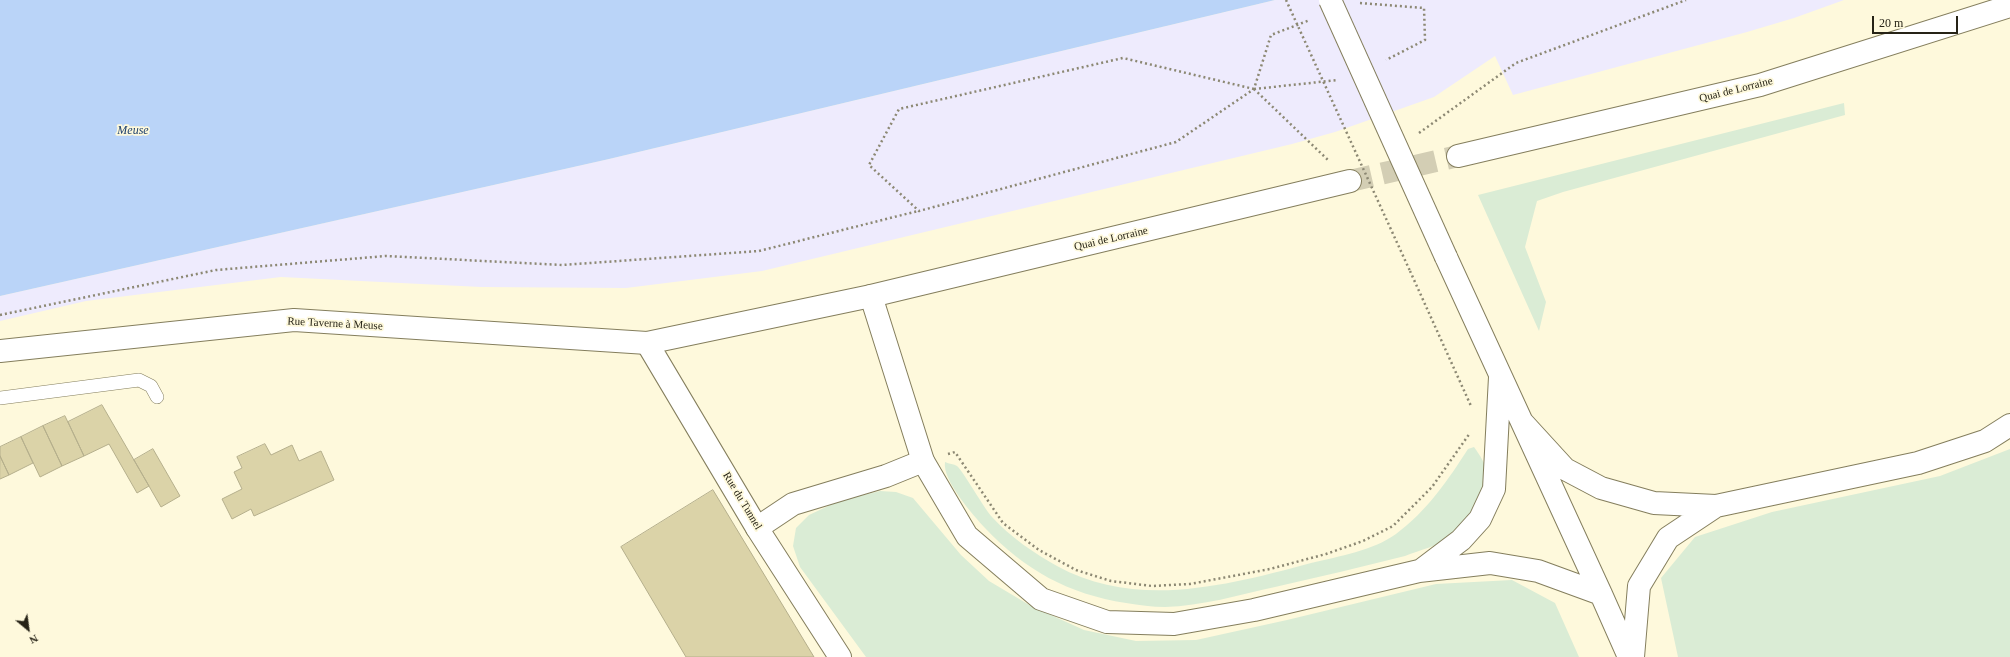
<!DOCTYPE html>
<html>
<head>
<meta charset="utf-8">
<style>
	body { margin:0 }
	#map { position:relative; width:2010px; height:657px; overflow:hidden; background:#fef9dc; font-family:"Times New Roman",serif }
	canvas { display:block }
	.north { position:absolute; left:8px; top:609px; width:40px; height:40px; -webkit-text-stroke:3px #fef9dc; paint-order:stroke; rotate:151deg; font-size:11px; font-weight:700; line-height:16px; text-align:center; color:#262316 }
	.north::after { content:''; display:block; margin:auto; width:14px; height:18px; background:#262316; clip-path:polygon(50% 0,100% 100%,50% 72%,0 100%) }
	.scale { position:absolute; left:1872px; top:16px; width:86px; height:18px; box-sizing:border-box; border:2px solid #262316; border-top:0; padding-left:5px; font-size:12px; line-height:14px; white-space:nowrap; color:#262316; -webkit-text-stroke:3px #fef9dc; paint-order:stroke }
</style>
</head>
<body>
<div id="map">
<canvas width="2010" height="657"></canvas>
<div class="north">N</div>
<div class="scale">20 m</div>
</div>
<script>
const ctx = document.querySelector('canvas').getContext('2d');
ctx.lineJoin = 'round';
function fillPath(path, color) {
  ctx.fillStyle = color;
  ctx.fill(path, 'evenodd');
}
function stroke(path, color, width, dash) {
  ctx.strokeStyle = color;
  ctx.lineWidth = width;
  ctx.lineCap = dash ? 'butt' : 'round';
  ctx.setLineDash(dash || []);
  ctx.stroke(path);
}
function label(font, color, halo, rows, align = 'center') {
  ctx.font = font + ' "Times New Roman",serif';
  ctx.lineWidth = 3.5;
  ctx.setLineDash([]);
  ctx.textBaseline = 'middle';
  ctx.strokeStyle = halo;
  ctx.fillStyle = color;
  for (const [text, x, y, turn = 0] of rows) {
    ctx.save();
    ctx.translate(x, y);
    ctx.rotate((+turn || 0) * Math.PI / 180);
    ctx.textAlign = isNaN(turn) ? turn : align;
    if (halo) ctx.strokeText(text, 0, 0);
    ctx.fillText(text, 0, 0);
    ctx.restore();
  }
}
fillPath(new Path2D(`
	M1275 0H1844L1794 18 1747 32 1513 95 1495 56 1434 97 1335 132 1292 144 762 271 626 288 481 287 281 277 86 301 0 321V296L609 159Z`), '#eeebfd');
fillPath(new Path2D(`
	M1844 103 1845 115 1563 192 1537 201 1525 247 1546 302 1539 331 1478 195Z
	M1474 447C1479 454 1487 465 1487 475 1486 492 1465 524 1452 535 1439 546 1420 550 1405 556 1362 567 1318 577 1275 587 1239 595 1202 606 1165 607 1152 607 1139 605 1126 603 1068 594 1025 570 985 528 973 515 942 480 945 462 949 464 954 464 957 466 963 471 984 508 992 517 1010 537 1034 553 1057 566 1137 610 1229 585 1311 563 1340 556 1372 551 1396 534 1427 511 1448 480 1468 449Z
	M2010 449V657H1678L1661 578 1695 537 1772 512 1940 476Z
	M880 491 896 492 913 498 961 555 989 581 1031 606 1084 630 1136 641 1196 640 1287 620 1436 584 1512 580 1555 603 1579 657H866L800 567 793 546 796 528 809 515 839 501Z`), '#daecd5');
fillPath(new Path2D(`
	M0 0H1275L609 159 0 296Z`), '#bad4f8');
const building = new Path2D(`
	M102 405 149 486 137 493 109 444 84 456 68 422Z
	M65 416 84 456 62 466 43 426Z
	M43 426 62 466 40 477 21 437Z
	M21 437 33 463 9 475 0 456V447Z
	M265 444 271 455 292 445 299 461 321 451 334 480 254 516 251 509 232 519 222 499 242 489 234 472 242 468 237 457Z
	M153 449 180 496 161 507 134 460Z
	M0 456 9 475 0 479Z
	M713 490 814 657H686L621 547Z`);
fillPath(building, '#dbd3a8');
stroke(building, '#b5af8c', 1);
stroke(new Path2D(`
	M1350 181 1458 156`), '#d3ceb4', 22, [22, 11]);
const service = new Path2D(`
	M0 398 139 380 151 386 157 397`);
const minor = new Path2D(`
	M0 351 294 320 647 343
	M757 528 793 504 886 476 923 461`);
const tertiary = new Path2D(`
	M840 657 757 528 647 343 871 296`);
const secondary = new Path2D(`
	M1458 156 1760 85 2010 6
	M1350 181 871 296 923 461 967 536 1041 599 1107 622 1174 624 1254 610 1419 571 1490 563 1538 571 1601 594
	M1446 257 1601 594 1629 657
	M1522 422 1565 469 1601 488 1654 503 1716 506 1918 463 1985 441 2010 425
	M1420 571 1461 540 1480 519 1494 489 1500 377
	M1633 657 1639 586 1668 538 1716 506`);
stroke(service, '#847e5d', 14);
stroke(minor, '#847e5d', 24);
stroke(tertiary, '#847e5d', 24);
stroke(secondary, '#847e5d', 24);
stroke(new Path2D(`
	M1360 3 1424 8 1425 40 1386 60
	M1254 89 1123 58 899 109 869 165 919 211 1176 142 1254 89 1271 35 1310 20
	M1254 89 1338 80
	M1254 89 1328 160
	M1419 133 1516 63 1686 0
	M1410 271 1471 406
	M0 315 216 270 386 256 562 265 759 251 918 211
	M948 454 955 452 1003 523 1039 550 1076 570 1111 581 1152 586 1190 584 1270 569 1326 554 1363 541 1393 526 1432 487 1470 433`), '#8c8873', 2.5, [2, 3]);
stroke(service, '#fff', 13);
stroke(minor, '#fff', 22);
stroke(tertiary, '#fff', 22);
stroke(secondary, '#fff', 22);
const secondaryBridge = new Path2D(`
	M1330 0 1446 257`);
stroke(secondaryBridge, '#847e5d', 24, []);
stroke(new Path2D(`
	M1286 0 1410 271`), '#8c8873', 2.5, [2, 3]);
stroke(secondaryBridge, '#fff', 22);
label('11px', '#262316', '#fef9dc', [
	["Quai de Lorraine",1736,90,-14],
	["Quai de Lorraine",1111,239,-13],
	["Rue Taverne à Meuse",335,324,3],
	["Rue du Tunnel",742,501,59]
]);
label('italic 12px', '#1e406d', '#fef9dc', [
	["Meuse",133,131]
]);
</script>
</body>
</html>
